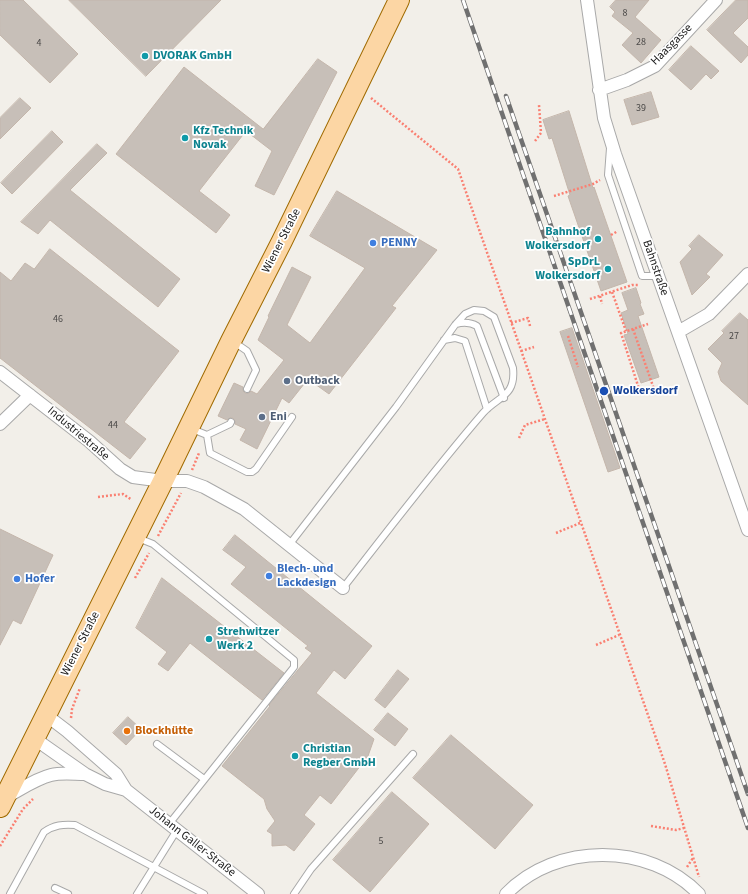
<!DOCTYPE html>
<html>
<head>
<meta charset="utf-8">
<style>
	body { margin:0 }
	canvas { display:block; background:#f2efe9 }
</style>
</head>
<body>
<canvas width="748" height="894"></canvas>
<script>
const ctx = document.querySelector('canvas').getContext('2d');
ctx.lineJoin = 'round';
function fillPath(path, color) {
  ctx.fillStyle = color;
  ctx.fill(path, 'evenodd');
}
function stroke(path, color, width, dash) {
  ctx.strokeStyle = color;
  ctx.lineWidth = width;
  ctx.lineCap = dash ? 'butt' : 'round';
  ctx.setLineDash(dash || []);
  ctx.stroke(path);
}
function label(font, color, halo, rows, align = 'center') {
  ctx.font = font + ' "Source Sans 3",sans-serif';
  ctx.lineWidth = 3.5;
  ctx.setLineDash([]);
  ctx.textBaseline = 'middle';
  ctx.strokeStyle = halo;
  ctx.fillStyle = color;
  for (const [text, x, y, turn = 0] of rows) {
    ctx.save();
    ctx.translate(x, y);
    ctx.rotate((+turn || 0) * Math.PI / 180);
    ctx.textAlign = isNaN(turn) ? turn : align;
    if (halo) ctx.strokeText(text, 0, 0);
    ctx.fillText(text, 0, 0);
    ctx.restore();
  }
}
const building = new Path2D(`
	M0 0H23L78 54 50 83 0 35Z
	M69 0H221L146 76Z
	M616 0H649L635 17 661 40 641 63 622 45 633 33 612 16 615 12 610 7Z
	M736 0H748V18L733 33 748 47V55L741 63 707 30Z
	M691 46 719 71 711 79 706 74 691 90 669 70Z
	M318 59 337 72 274 195 255 186 272 151 246 131 199 191 230 215 216 233 116 154 184 67 263 129Z
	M651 92 659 117 632 125 624 100Z
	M20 98 31 108 0 139V118Z
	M569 111 593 188 594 187 627 282 601 291 568 196 570 195 552 138 549 139 543 120Z
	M52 131 63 142 12 194 1 183Z
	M97 144 107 153 70 190 180 279 158 307 50 220 38 234 21 222Z
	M337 191 437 250 392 306 396 308 329 394 308 379 289 403 282 398 257 449 240 440 246 429 235 424V421L233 418H230L227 420 218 416 234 383 243 387V391L245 393H249L251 391 257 394 284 360 258 340 269 317 268 316 292 267 311 277 287 325 310 343 365 268 310 236Z
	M699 235 723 255 706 274 710 277 692 295 680 262 692 249 689 246Z
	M50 249 179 351 124 422 146 439 130 459 0 358V272L11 281 25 263 34 269Z
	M636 288 641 303 640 304 644 314 638 316 659 377 641 383 624 335 628 334 621 313 628 310 622 293Z
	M740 313 748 320V405L721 381 718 372 722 363 708 349 724 333 722 331Z
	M572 328 620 468 608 472 560 332Z
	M0 529 53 555 21 624 13 620 0 645Z
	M235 535 372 646 345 679 334 670 316 693 374 739 368 756 331 804 320 795 304 815 315 824 294 851 286 845 272 846V834L267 831 275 821 267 809 264 799 222 766 270 706 269 705 312 653 305 648 308 646 231 584 246 567 223 550Z
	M162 578 284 673 262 700 190 643 168 671 158 664 167 652 136 628Z
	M398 670 409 679 385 708 375 700Z
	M388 713 408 729 395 746 374 730Z
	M128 717 141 729 126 745 113 733Z
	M451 735 533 805 495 849 413 778Z
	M392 792 429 824 370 892 333 860Z`);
fillPath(building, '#c7bfb8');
stroke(building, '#c4b6ab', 1);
const service = new Path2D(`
	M610 148 608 175 642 276H657
	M456 324C464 322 470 322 477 326L504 398
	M444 340 455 338 465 341 487 409
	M234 342 247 351 256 370 247 389
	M192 429 207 435 230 424 231 422
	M207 435 210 453 247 472H252L256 469 292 417
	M138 538 153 544 294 660V667L169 824
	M289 545 396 407 455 325 465 314 474 310 484 311 494 317 513 368C516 397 498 396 483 413 434 470 389 529 343 588
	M157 744 204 779
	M55 888 68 894
	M10 894 44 832C54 825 63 824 75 825L204 894
	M137 894 177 830
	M294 894 311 869 413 754`);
const minor = new Path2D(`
	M587 0 604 118 615 154 748 530
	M599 90 627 80 655 66 716 0
	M678 332 709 314 748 274
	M0 372 89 441 120 469 133 477 163 481H187L204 487 244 509 343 588
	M0 424 30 395
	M46 715 67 731 116 774 126 790 258 894
	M35 739 85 774 105 784 126 790
	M6 797C20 790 35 779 51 775 62 772 74 774 85 774
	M506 894C556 842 649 842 699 894`);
const primary = new Path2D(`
	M0 807 163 481 231 341 282 241 399 0`);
stroke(service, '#a9a9a9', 8);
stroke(minor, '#a9a9a9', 14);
stroke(primary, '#a06b00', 22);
stroke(new Path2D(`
	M371 98 458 169 665 764 699 877
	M535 141 541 133 539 105
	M554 196 593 184 600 180
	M611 235 618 231
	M571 245 585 243
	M612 292 626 331
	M600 296 602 304
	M590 299 632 285H638
	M511 323 528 318 530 326
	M633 329 654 389
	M568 336 578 367
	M521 351 534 347
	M641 395 621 333 648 324
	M519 438 525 425 545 419
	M192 470 199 453
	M98 497 123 494 132 500
	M556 533 580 523
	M158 536 181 493
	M135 578 149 553
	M596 645 619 635
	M71 718 72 709 80 688
	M651 826 676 830 684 828
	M0 846 23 809 33 799
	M687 867 693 858`), '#fa8072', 2.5, [2, 2]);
stroke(service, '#fff', 6);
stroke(minor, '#fff', 12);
stroke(primary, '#fcd6a4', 20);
const rail = new Path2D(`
	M463 0 748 828
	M506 96 748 794`);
stroke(rail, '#707070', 4.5);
stroke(rail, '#fff', 3, [9]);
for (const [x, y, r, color] of [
	[145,56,4,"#0f9aa8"],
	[185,138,4,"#0f9aa8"],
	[598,239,4,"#0f9aa8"],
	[373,243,4,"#3f7fe0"],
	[608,269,4,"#0f9aa8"],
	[287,381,4,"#5c6f8a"],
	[604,391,5,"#1a4fb4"],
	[262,417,4,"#5c6f8a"],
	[269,576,4,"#3f7fe0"],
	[17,579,4,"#3f7fe0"],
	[209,639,4,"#0f9aa8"],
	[127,731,4,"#e8710a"],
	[295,756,4,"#0f9aa8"]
]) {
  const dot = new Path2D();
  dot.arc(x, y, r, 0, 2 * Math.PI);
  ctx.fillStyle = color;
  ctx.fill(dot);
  stroke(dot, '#fff', 1.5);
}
label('10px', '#4b4948', null, [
	["8",625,14],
	["28",641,43],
	["4",39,44],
	["39",641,109],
	["46",58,320],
	["27",734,337],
	["44",113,426],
	["5",381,842]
]);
label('12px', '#222', '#fff', [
	["Haasgasse",672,45,-45],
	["Wiener Straße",282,241,-63],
	["Bahnstraße",655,268,71],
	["Industriestraße",78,434,40],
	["Wiener Straße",81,644,-63],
	["Johann Galler-Straße",192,842,38]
]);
label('bold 12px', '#0d838f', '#fff', [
	["DVORAK GmbH",153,56],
	["Kfz Technik",193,131],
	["Novak",193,145],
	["Bahnhof",590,232,"right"],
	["Wolkersdorf",590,246,"right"],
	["SpDrL",600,262,"right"],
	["Wolkersdorf",600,276,"right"],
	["Strehwitzer",217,632],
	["Werk 2",217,646],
	["Christian",303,749],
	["Regber GmbH",303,763]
], 'left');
label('bold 12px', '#366cbe', '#fff', [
	["PENNY",381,243],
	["Blech- und",277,569],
	["Lackdesign",277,583],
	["Hofer",25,579]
], 'left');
label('bold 12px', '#4e5e75', '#fff', [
	["Outback",295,381],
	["Eni",270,417]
], 'left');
label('bold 12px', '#164399', '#fff', [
	["Wolkersdorf",613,391]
], 'left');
label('bold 12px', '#c56008', '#fff', [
	["Blockhütte",135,731]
], 'left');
</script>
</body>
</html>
